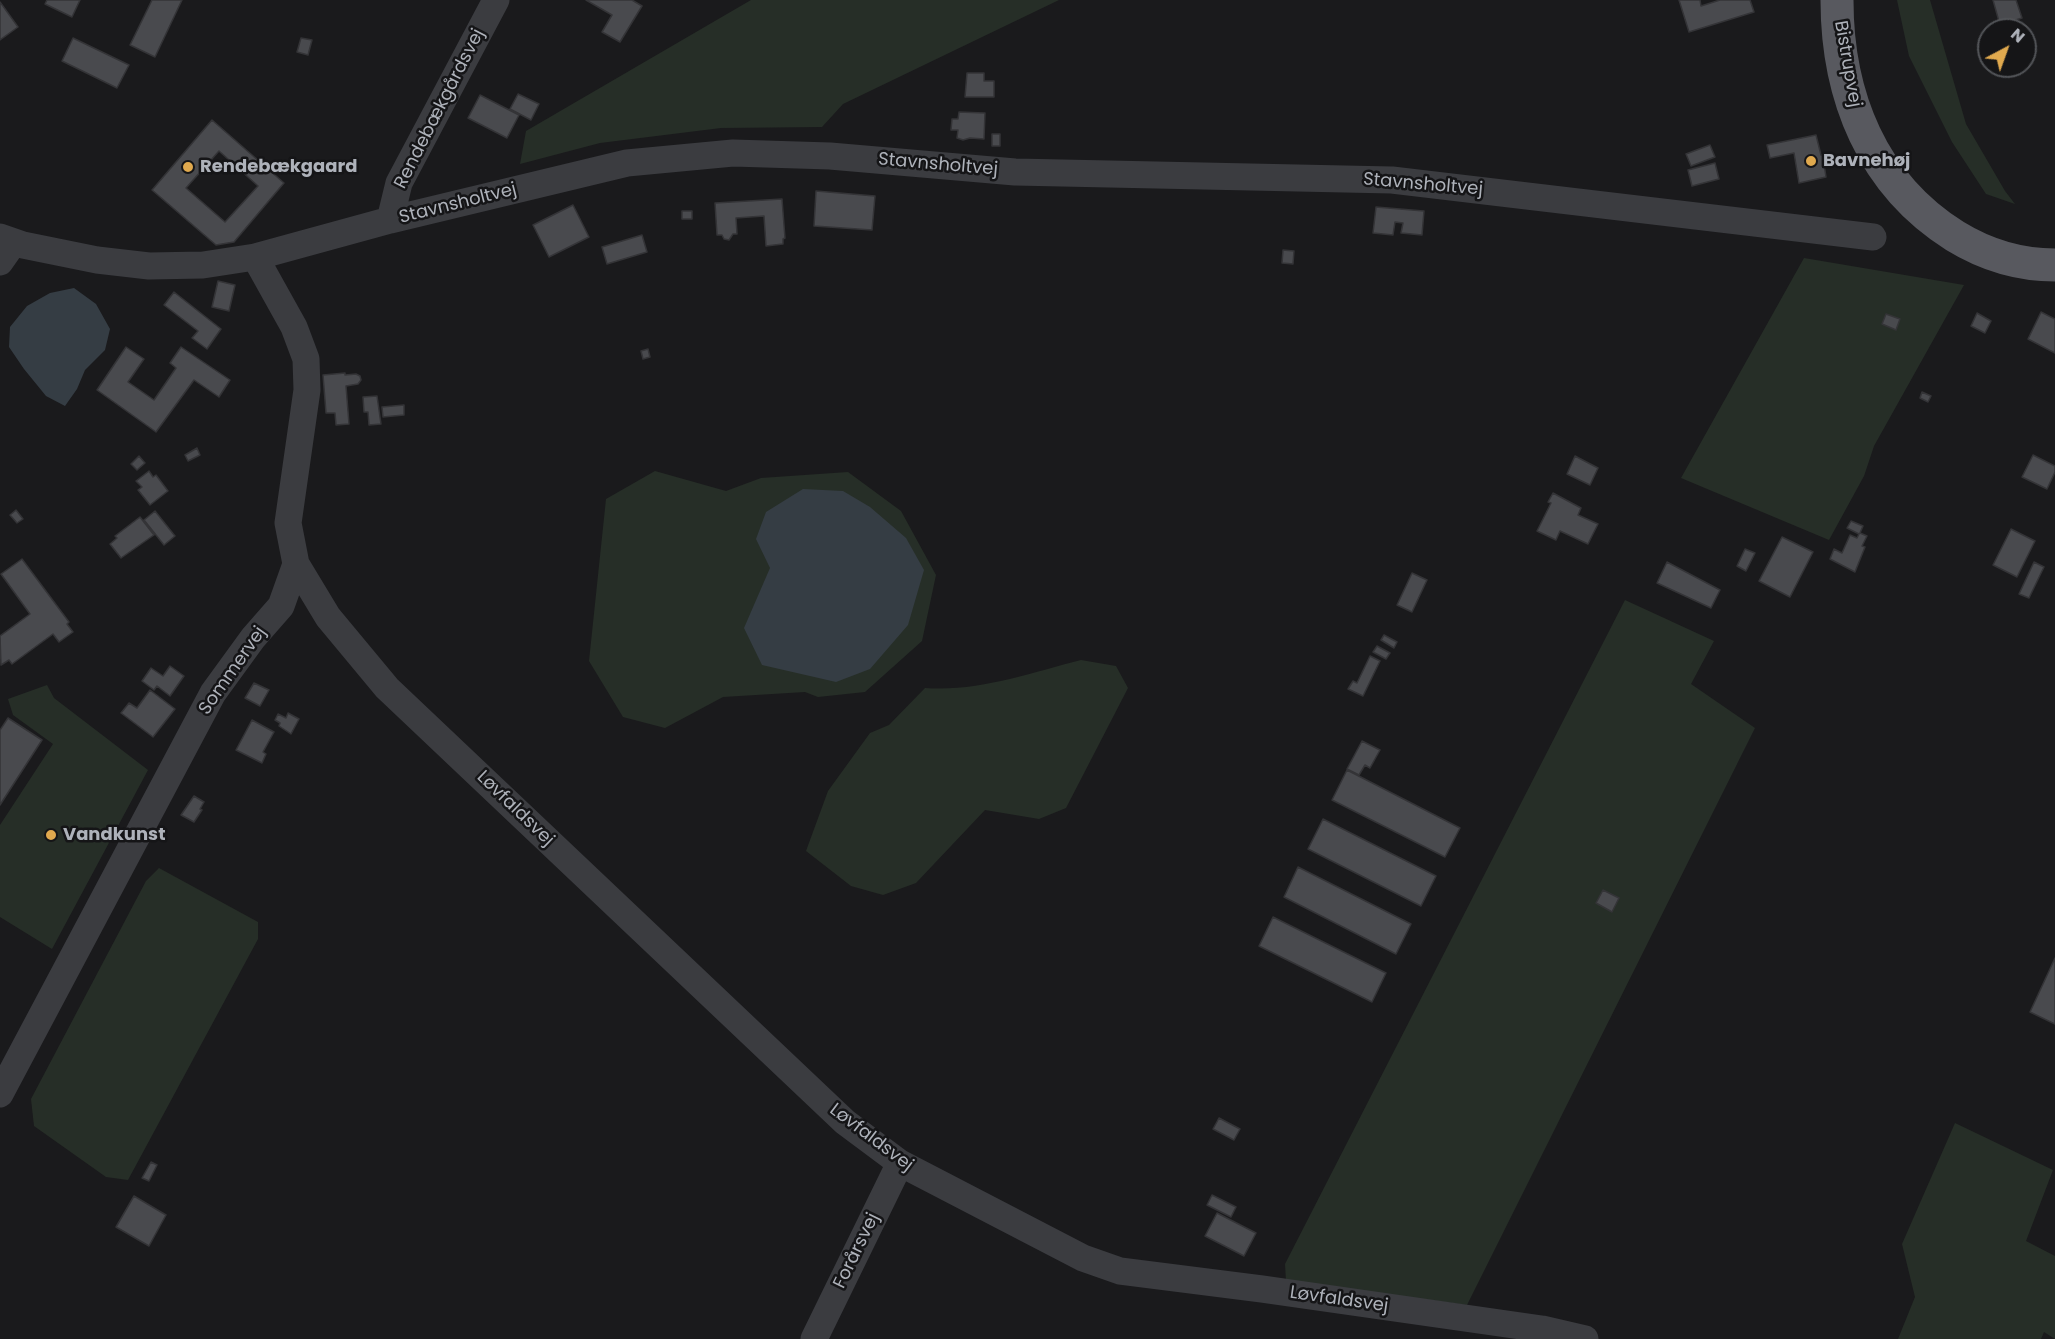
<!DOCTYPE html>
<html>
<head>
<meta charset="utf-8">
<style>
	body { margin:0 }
	#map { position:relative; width:2055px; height:1339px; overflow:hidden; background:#1a1a1c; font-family:Poppins,sans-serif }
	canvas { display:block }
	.north { position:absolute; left:1977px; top:18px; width:60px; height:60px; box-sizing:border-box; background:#151517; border:2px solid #525458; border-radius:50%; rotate:41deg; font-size:16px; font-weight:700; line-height:24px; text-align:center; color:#aeb2ba }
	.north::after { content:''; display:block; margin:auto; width:21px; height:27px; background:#e0a94e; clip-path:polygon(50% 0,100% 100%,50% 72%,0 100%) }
</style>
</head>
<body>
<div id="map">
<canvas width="2055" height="1339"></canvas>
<div class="north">N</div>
</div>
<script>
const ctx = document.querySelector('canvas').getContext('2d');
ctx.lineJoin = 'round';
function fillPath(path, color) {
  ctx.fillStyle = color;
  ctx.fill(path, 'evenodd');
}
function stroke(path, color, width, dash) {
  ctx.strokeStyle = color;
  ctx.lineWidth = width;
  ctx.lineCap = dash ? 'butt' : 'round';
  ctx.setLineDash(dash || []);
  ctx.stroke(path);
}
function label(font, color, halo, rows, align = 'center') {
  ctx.font = font + ' Poppins,sans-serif';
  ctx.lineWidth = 5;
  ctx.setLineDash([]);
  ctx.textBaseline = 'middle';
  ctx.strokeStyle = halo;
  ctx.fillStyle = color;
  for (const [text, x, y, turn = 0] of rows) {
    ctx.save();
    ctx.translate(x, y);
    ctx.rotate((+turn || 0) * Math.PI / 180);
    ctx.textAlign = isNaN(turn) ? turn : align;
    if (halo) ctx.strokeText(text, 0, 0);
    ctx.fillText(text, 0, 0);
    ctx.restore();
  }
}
fillPath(new Path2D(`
	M751 0H1059L843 104 822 127 721 128 600 143 520 164 526 131Z
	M1897 0H1930L1966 124 2005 191 2015 204 1986 194 1952 142 1909 56Z
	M1804 258 1964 285 1874 446 1864 476 1829 540 1681 478Z
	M655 471 726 491 761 478 848 472 901 511 936 575 922 641 865 692 818 697 805 692 723 697 665 728 623 717 589 661 606 499Z
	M1625 600 1714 641 1691 684 1755 728 1467 1305 1286 1281 1285 1264Z
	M1081 660 1116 666 1128 688 1066 808 1039 819 985 810 916 883 883 895 851 886 806 851 828 791 870 733 889 725 925 688C978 692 1030 673 1081 660Z
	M47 685 54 698 148 770 52 949 0 917V825L53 744 13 715 8 699Z
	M159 868 258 922V939L128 1180 106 1177 34 1126 31 1099 146 881Z
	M1955 1123 2053 1170 2026 1241 2055 1256V1339L2044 1332 2041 1339H1898L1915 1297 1902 1244Z`), '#262e27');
fillPath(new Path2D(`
	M74 288 96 304 110 329 105 350 85 370 77 389 65 406 46 396 24 369 9 347 10 327 27 306 50 293Z
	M803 489 843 491 870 507 906 538 924 570 908 625 870 669 836 682 762 665 744 628 770 568 756 539 766 512Z`), '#353d44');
const building = new Path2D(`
	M47 0H80L72 17 45 4Z
	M152 0H182L155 57 130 45Z
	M586 0H632L642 6 620 42 602 32 612 15Z
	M1679 0H1700L1701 6 1720 0H1750L1754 12 1689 32Z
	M1993 0H2016L2022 18 2000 25Z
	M0 2 18 27 0 40Z
	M73 38 129 65 117 88 62 61Z
	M301 38 312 40 308 55 297 52Z
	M967 73H984V81H994V97H965Z
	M518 94 539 104 531 120 510 109Z
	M480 95 519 115 507 138 468 118Z
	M959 112 985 113 984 139 970 138 963 140 957 138 958 130H951L952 119H958Z
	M212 120 284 183 234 242 216 245 152 190ZM219 151 258 186 225 222 186 188Z
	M992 134H1000V146H992Z
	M1816 135 1821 155 1825 154 1827 164H1824L1826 177 1799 183 1794 153 1770 158 1767 145Z
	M1710 145 1715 157 1691 166 1686 154Z
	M1715 163 1719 179 1692 186 1688 170Z
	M816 191 875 196 872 230 814 226Z
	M782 199 785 238 783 239V244L766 246 764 216 736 218 737 234H733L729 240 724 239 722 235H717L715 203Z
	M573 205 589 237 549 257 533 225Z
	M1376 207 1424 211 1422 235 1401 233 1403 223 1395 222 1393 235 1373 233Z
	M682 211H692V219H682Z
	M642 235 647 252 607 264 602 247Z
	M1283 250 1294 251 1293 264 1282 263Z
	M218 281 235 285 229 311 212 307Z
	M174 292 221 329 207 349 192 338 198 331 164 305Z
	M2041 312 2055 319V353L2028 339Z
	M1977 313 1991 321 1985 333 1971 326Z
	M1886 314 1900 319 1896 330 1882 324Z
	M126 347 144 359 128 382 154 400 176 368 170 363 181 347 230 380 219 397 194 380 156 432 97 390Z
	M648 349 650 357 643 359 641 351Z
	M345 373V375L356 374 360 376 361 380 358 384 346 386 349 424 336 425 335 413H326L323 375Z
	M1922 392 1931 396 1928 402 1920 398Z
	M377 396 381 424 369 425 368 412H364L363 397Z
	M404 405V415L383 417 382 407Z
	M197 448 200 455 188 461 185 455Z
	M2033 455 2055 466V472L2047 489 2022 477Z
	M139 456 145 463 137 470 131 464Z
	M1575 456 1598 468 1590 485 1567 474Z
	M149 471 153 477 156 475 168 491 150 505 138 490 142 487 136 481Z
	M1553 493 1581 508 1578 515 1598 524 1588 544 1560 531 1556 540 1537 531 1551 503 1548 502Z
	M16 510 23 519 17 523 10 515Z
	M155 511 175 536 164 545 144 520Z
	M140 517 154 535 121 558 110 544 117 538 115 536Z
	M1851 521 1863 526 1860 533 1867 536 1862 546 1865 547 1855 572 1830 559 1834 549 1842 553 1850 535 1857 538 1859 534 1847 528Z
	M2011 529 2035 541 2017 577 1993 565Z
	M1782 537 1813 552 1790 597 1759 581Z
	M1745 549 1755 553 1746 571 1737 566Z
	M22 559 69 622 67 624 73 632 59 642 53 634 12 664 9 660 1 665 0 636 30 614 1 574Z
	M1667 562 1720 590 1711 608 1657 583Z
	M2034 562 2044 567 2029 598 2019 594Z
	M1412 573 1427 580 1412 612 1397 605Z
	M1384 635 1397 642 1394 648 1381 640Z
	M1377 646 1390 653 1386 659 1373 652Z
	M1370 656 1380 661 1363 696 1348 689 1353 681 1357 683Z
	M170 666 184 676 170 696 157 686 154 690 142 681 151 668 163 676Z
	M254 683 269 690 260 706 245 698Z
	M150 690 175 709 153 737 121 713 129 703 137 708Z
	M288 713 299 719 291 734 279 726 280 723 275 720 278 714 286 718Z
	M8 718 42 740 0 805V730Z
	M252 720 274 732 263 752 266 754 262 763 236 750Z
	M1362 741 1380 750 1370 768 1365 765 1359 775 1347 769Z
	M1347 770 1460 828 1445 857 1332 800Z
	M194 796 204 802 200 809 202 810 194 822 181 815Z
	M1323 819 1436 876 1421 906 1308 849Z
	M1298 867 1411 924 1396 954 1284 897Z
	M1603 890 1619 898 1612 912 1596 903Z
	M1273 917 1386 973 1372 1002 1259 946Z
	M2055 958V1024L2030 1012Z
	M1219 1118 1240 1129 1234 1140 1213 1129Z
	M151 1162 157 1165 149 1181 142 1178Z
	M1212 1195 1236 1207 1231 1217 1207 1205Z
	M134 1196 166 1215 149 1246 116 1227Z
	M1217 1213 1256 1233 1244 1256 1205 1236Z`);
fillPath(building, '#494a4e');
stroke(building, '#343437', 1.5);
stroke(new Path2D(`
	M390 220 399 183 496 0
	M0 237 23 245 97 260 149 266 203 265 255 257 390 220 627 163 733 153 830 156 1015 172 1392 180 1873 237
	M0 262 14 242
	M296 564 328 617 387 688 845 1122 900 1163 1083 1258 1120 1271 1262 1289 1542 1329 1585 1339
	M0 1094 213 693 253 638 281 606 296 564 288 523 307 390 306 359 294 327 255 257
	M814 1339 900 1163`), '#3b3c40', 27);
stroke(new Path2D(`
	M1837 0C1837 96 1872 184 1955 236 1986 255 2019 265 2055 265`), '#58595f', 33);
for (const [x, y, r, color] of [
	[1811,161,6,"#e0a94e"],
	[188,167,6,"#e0a94e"],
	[51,835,6,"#e0a94e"]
]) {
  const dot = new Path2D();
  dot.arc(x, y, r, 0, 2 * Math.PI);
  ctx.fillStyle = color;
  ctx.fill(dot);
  stroke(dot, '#151517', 2);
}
label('18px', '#aeb2ba', '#151517', [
	["Bistrupvej",1847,64,80],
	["Rendebækgårdsvej",440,109,-63],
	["Stavnsholtvej",938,165,5],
	["Stavnsholtvej",1423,185,5],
	["Stavnsholtvej",458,204,-14],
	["Sommervej",233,671,-55],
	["Løvfaldsvej",515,809,44],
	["Løvfaldsvej",871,1138,37],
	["Forårsvej",857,1251,-64],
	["Løvfaldsvej",1339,1300,8]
]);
label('bold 18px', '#aeb2ba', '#151517', [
	["Bavnehøj",1823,161],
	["Rendebækgaard",200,167],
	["Vandkunst",63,835]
], 'left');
</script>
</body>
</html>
